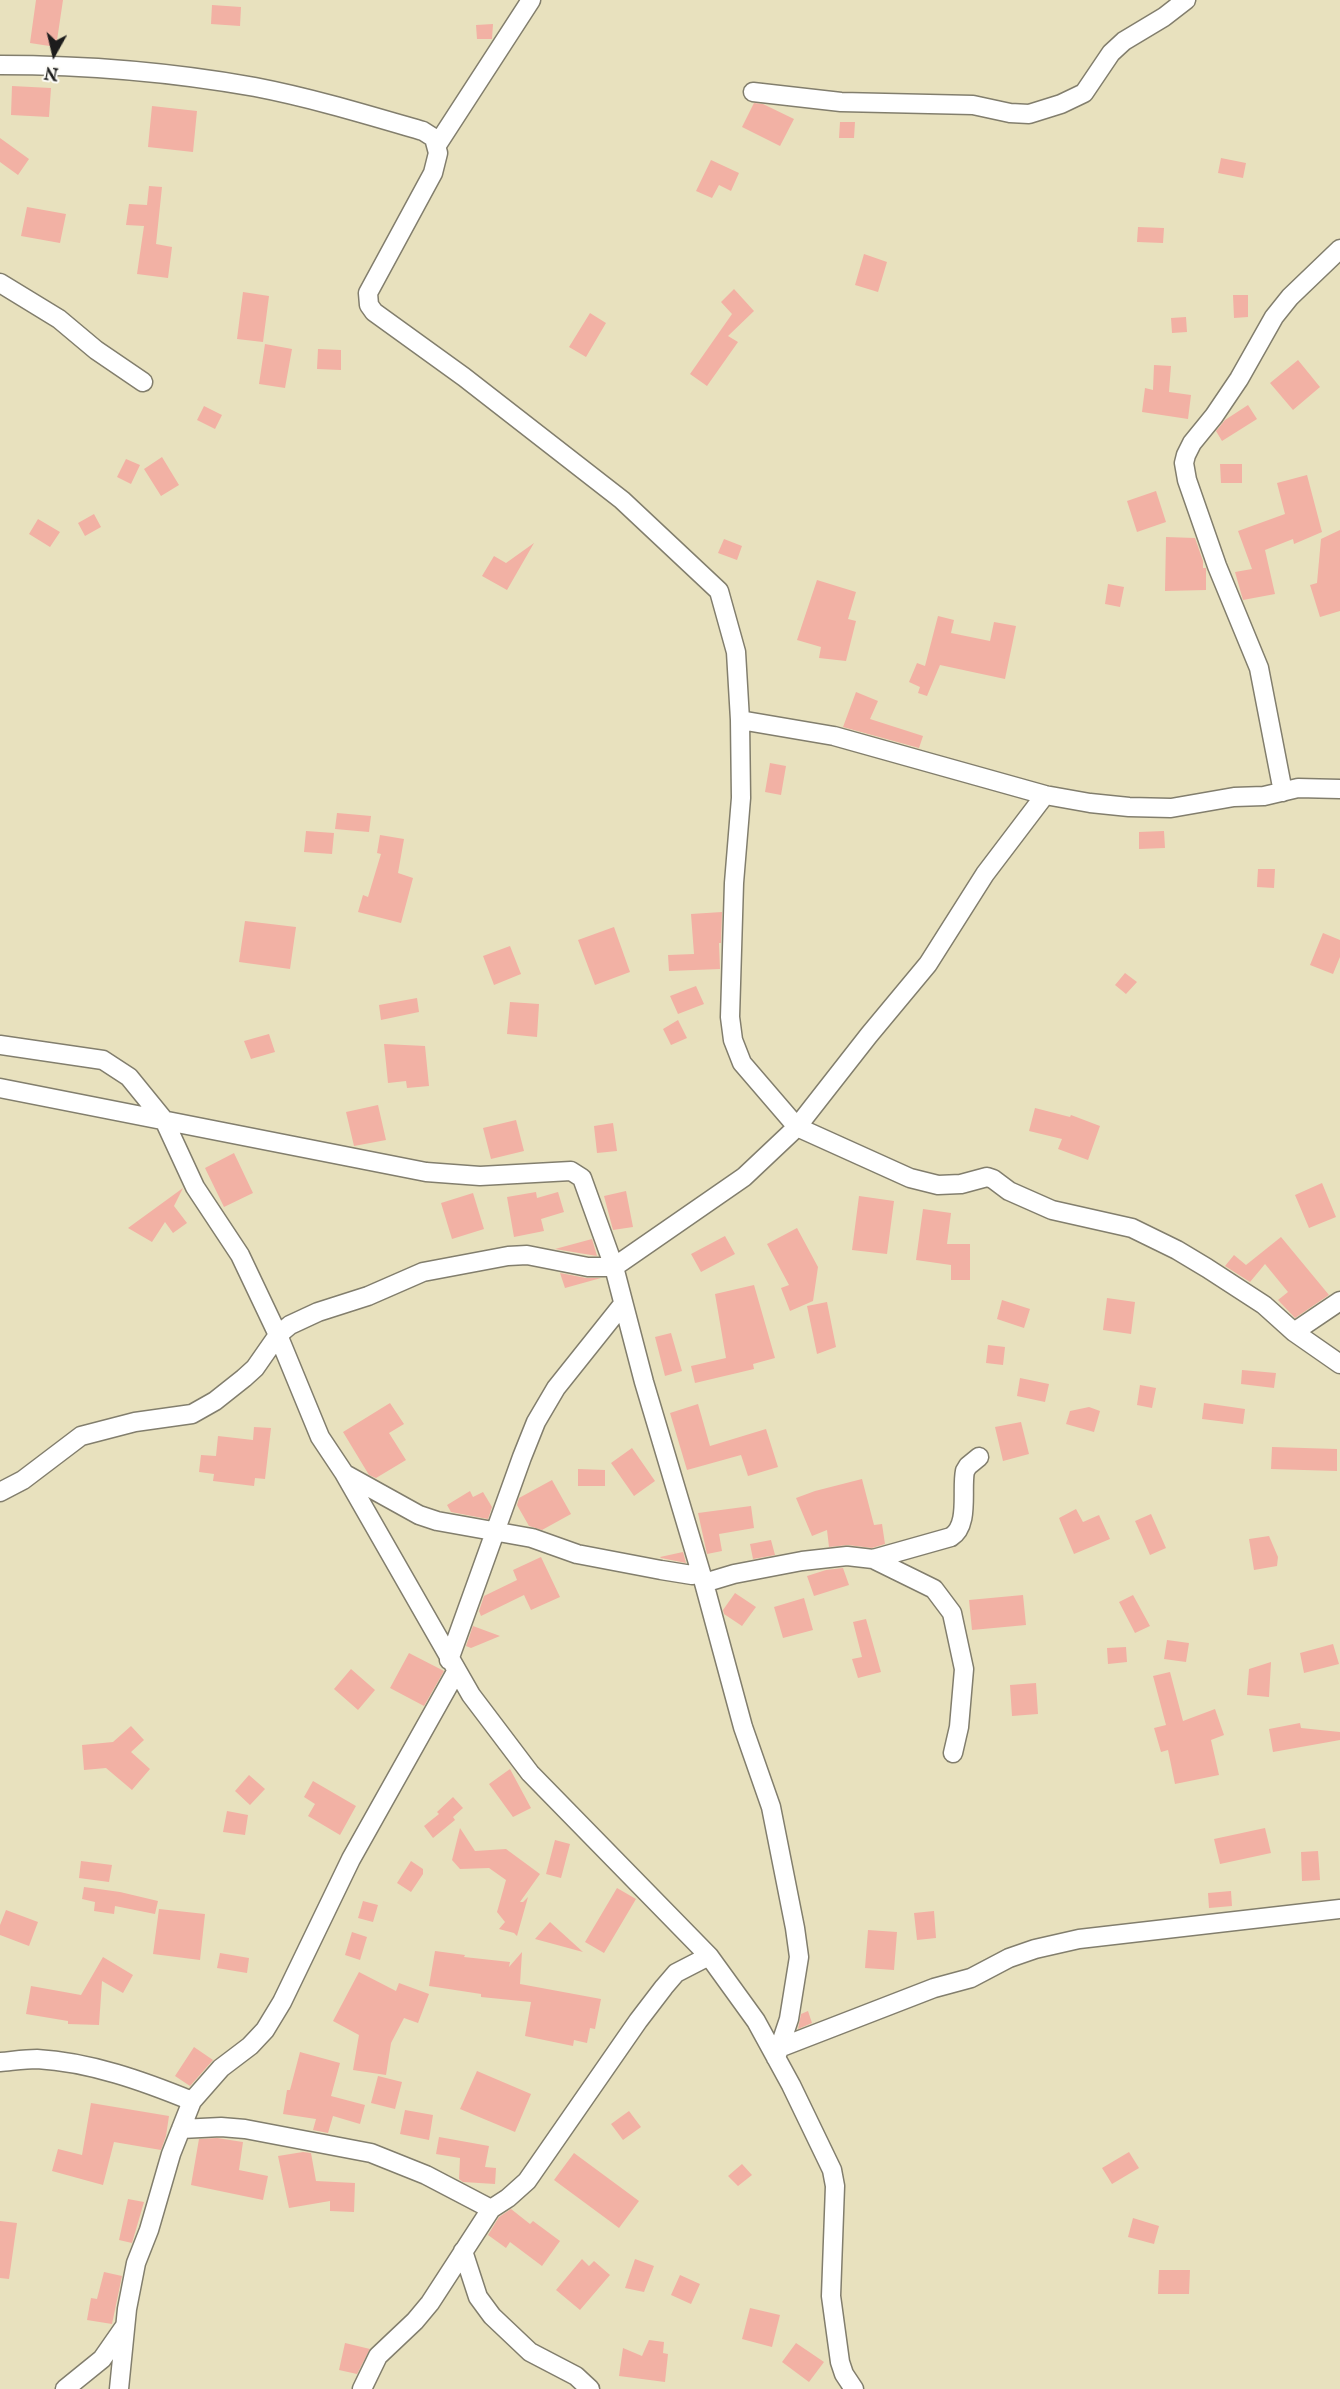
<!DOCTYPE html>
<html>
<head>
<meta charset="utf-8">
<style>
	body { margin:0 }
	#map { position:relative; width:1340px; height:2389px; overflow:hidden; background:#e8e1be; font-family:"IM FELL English",serif }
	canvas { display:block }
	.north { position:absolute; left:24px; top:24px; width:60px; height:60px; -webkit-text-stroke:4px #fdfcf7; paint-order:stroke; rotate:188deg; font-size:16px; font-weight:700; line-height:24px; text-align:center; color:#1c1c1c }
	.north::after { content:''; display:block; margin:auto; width:21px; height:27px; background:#1c1c1c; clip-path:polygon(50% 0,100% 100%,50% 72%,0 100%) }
</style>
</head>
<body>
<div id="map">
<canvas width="1340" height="2389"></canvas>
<div class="north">N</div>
</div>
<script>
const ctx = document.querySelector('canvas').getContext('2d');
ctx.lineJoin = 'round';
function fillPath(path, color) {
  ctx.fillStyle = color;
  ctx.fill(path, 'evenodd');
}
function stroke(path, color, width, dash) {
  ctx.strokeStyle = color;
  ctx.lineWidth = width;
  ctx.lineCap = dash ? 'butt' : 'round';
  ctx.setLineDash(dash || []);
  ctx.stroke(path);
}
fillPath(new Path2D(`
	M36 0H63L56 47 30 43Z
	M212 5 241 7 240 26 211 24Z
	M493 24 492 39H477L476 25Z
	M12 86 51 88 49 117 11 115Z
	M754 103 763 104 794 119 780 146 742 127Z
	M152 106 197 111 193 152 148 147Z
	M840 122H855L854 138H839Z
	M0 138 29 159 18 175 0 162Z
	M1221 158 1246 163 1243 178 1218 173Z
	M711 160 739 173 731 191 719 185 712 198 696 191Z
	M149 186 162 187 156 244 172 247 168 278 137 274 144 226 126 225 129 204 147 205Z
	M27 207 66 214 60 243 21 236Z
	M1138 227 1164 228 1163 243 1137 242Z
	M864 254 887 262 878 292 855 285Z
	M734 289 754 311 728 336 738 342 707 386 690 374 732 314 721 302Z
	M243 292 269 296 263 342 237 339Z
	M1233 295H1248V317L1234 318Z
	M590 313 606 323 586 357 569 347Z
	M1186 317 1187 332 1172 333 1171 318Z
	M265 344 292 349 285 388 259 384Z
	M318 349 341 350V370L317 369Z
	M1298 360 1320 387 1293 410 1270 383Z
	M1154 365 1171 366 1169 392 1191 395 1188 419 1142 412 1145 388 1153 390Z
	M1248 405 1257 419 1222 441 1216 431 1225 420Z
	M204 406 222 415 215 429 197 420Z
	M162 457 179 485 161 496 144 469Z
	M126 459 140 465 131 484 117 477Z
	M1220 464H1242V483H1221Z
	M1307 475 1322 532 1294 544 1293 539 1265 550 1275 594 1243 600 1235 572 1252 569 1238 531 1285 514 1277 483Z
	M1156 491 1166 522 1137 532 1127 501Z
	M94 514 101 527 85 536 78 523Z
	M38 519 60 532 50 547 29 534Z
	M1340 530V611L1320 617 1310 585 1317 583 1321 539Z
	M1166 537 1195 538 1203 561V568H1206V590L1165 591Z
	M724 539 742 546 737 560 718 553Z
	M534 543 507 590 482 576 494 556 506 563Z
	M817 580 856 592 848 619 856 621 846 661 819 658 821 647 797 640Z
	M1108 584 1124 587 1120 607 1105 604Z
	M938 616 954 620 951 633 990 641 994 622 1016 626 1005 679 940 665 927 696 918 693 920 687 909 682 917 663 925 666Z
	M856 692 878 701 870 719 923 736 919 748 843 727Z
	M770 763 786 766 781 795 765 792Z
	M337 813 371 816 369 832 335 829Z
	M306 831 334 833 332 854 304 852Z
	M1164 831 1165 848 1139 849V832Z
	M380 835 404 839 398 873 413 878 401 923 358 912 363 895 368 897 381 854 377 853Z
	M1258 869H1275L1274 888 1257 887Z
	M722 912 721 943H719L720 969 669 971 668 955 694 954 691 914Z
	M245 921 296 927 290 969 239 962Z
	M614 927 630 972 595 985 578 940Z
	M1323 933 1340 940V957L1333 974 1310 965Z
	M510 946 521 974 494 985 483 956Z
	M1125 973 1137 982 1126 994 1115 985Z
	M696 986 704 1004 678 1014 670 996Z
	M417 998 419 1012 381 1020 379 1005Z
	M510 1002 539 1004 537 1037 507 1034Z
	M678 1020 687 1038 671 1045 663 1029Z
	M269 1034 275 1052 251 1059 244 1041Z
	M384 1044 425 1046 429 1086 407 1088 406 1081 388 1083Z
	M378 1105 386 1140 354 1146 346 1112Z
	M1035 1108 1070 1117 1071 1115 1100 1126 1088 1160 1058 1149 1062 1139 1029 1131Z
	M516 1120 524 1151 491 1159 483 1128Z
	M613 1123 617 1151 597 1153 594 1126Z
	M234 1153 253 1193 224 1207 205 1168Z
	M1322 1183 1336 1217 1309 1228 1295 1195Z
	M183 1188 174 1206 187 1223 173 1233 165 1222 152 1242 128 1228Z
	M626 1191 633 1227 613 1230 604 1196Z
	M536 1192 537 1198 558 1192 564 1212 541 1219 544 1231 514 1237 507 1197Z
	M473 1193 484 1229 452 1239 441 1203Z
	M859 1196 894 1201 887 1254 852 1250Z
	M923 1209 951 1213 947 1244H970V1280H951V1265L916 1260Z
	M797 1228 818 1267 813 1301 790 1311 781 1288 789 1285 767 1244Z
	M725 1236 735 1254 701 1272 691 1254Z
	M1281 1237 1329 1295 1295 1318 1278 1300 1288 1292 1265 1264 1250 1282 1225 1266 1234 1255 1246 1265Z
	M592 1239 597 1256 555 1249Z
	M560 1273 586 1278H601L565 1288Z
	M754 1285 775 1358 753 1364 754 1369 695 1383 691 1366 726 1358 715 1294Z
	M1107 1298 1135 1302 1131 1334 1103 1330Z
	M1002 1300 1030 1309 1024 1328 997 1319Z
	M827 1302 836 1347 817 1354 807 1306Z
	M671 1333 682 1371 665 1376 655 1337Z
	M988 1345 1005 1347 1003 1365 986 1363Z
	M1242 1370 1276 1373 1274 1388 1241 1384Z
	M1020 1378 1049 1384 1045 1402 1017 1396Z
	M1140 1385 1156 1388 1152 1408 1137 1405Z
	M390 1403 404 1424 389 1433 406 1460 376 1478 369 1475 343 1432Z
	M1204 1403 1245 1409 1243 1424 1202 1419Z
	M698 1404 710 1446 766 1429 778 1467 748 1476 741 1455 687 1470 670 1413Z
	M1089 1407 1100 1411 1094 1432 1066 1424 1070 1411Z
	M1021 1422 1029 1454 1003 1461 995 1427Z
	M254 1427 271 1428 265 1479 255 1478 254 1486 213 1481 214 1474 199 1472 201 1455 216 1456 218 1436 253 1440Z
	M1272 1447 1337 1449V1471L1271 1469Z
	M632 1448 655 1481 634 1496 611 1463Z
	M578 1469 605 1470V1486H578Z
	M862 1479 874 1525 882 1524 885 1544 872 1548 848 1545 829 1547 827 1530 812 1536 796 1498 815 1491Z
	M552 1480 571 1514 542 1530 529 1526 517 1505 519 1498Z
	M470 1491 473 1497 483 1492 492 1507 488 1519 451 1512 447 1505Z
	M751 1506 754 1528 719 1534 722 1551 707 1554 698 1513Z
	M1076 1509 1083 1522 1099 1515 1110 1539 1074 1554 1059 1518Z
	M1151 1514 1166 1548 1150 1555 1135 1521Z
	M1269 1536 1278 1557 1277 1566 1254 1570 1249 1539Z
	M771 1540 775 1555 753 1559 750 1544Z
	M683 1552 686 1563 661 1558 660 1557Z
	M541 1557 560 1597 531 1610 524 1595 481 1616 479 1611 484 1596 517 1580 513 1570Z
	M843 1568 849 1585 814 1596 807 1576 826 1570Z
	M735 1593 756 1607 742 1626 724 1614 723 1610Z
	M1023 1595 1026 1625 972 1630 969 1600Z
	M1133 1595 1150 1626 1135 1633 1119 1602Z
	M804 1598 813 1630 783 1638 774 1607Z
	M866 1619 881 1672 858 1678 852 1659 862 1657 853 1622Z
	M473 1626 500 1636 471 1648 466 1646Z
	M1167 1640 1189 1643 1186 1662 1164 1659Z
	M1333 1644 1339 1664 1304 1673 1300 1653Z
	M1126 1647 1127 1662 1108 1664 1107 1648Z
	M409 1653 444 1671 424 1706 390 1688Z
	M1271 1662 1269 1697 1247 1695 1249 1669Z
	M351 1669 375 1690 358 1710 334 1689Z
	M1170 1672 1183 1721 1215 1709 1224 1735 1211 1740 1219 1775 1175 1784 1168 1750 1161 1752 1154 1728 1166 1725 1153 1676Z
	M1036 1683 1038 1714 1012 1716 1010 1685Z
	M1300 1723 1301 1728 1340 1732V1740L1273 1752 1269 1729Z
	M131 1726 144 1740 131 1752 150 1769 132 1790 106 1768 84 1770 82 1745 113 1742Z
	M510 1769 531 1808 513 1817 489 1784Z
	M249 1775 265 1789 250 1805 235 1791Z
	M313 1781 356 1806 340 1835 308 1816 315 1804 304 1797Z
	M453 1797 463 1808 453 1817 455 1820 433 1838 424 1826 439 1814 437 1812Z
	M227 1811 248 1815 245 1835 223 1832Z
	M460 1828 475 1851 506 1849 540 1874 520 1902H523L528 1897 517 1936 514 1933 499 1929 505 1922 497 1912 506 1880 489 1868 460 1869 452 1860Z
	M1265 1828 1271 1853 1220 1864 1214 1839Z
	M555 1840 570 1844 561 1878 546 1874Z
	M1318 1851 1320 1880 1302 1881 1301 1852Z
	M81 1861 112 1865 109 1882 79 1878Z
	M411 1861 423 1869V1874L411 1892 397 1883Z
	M84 1887 120 1892 158 1901 155 1914 115 1906 114 1914 94 1911 95 1902 82 1899Z
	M617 1888 636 1899 604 1953 585 1942Z
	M1231 1891 1232 1906 1209 1908 1208 1893Z
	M363 1901 378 1905 373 1922 358 1918Z
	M159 1909 205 1914 200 1960 153 1954Z
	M6 1910 38 1922 29 1946 0 1935V1925Z
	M934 1911 936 1938 917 1940 914 1913Z
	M550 1922 583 1952 535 1939Z
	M868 1930 897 1932 894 1970 865 1968Z
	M352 1932 367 1937 360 1960 345 1955Z
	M435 1951 465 1955 464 1957 510 1962 509 1967 522 1952 520 1984 601 1999 595 2029 590 2028 587 2043 574 2040 573 2046 525 2036 531 2002 481 1997V1994L429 1986Z
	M220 1953 249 1958 247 1973 217 1968Z
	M103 1957 133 1975 123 1993 102 1981 99 2025 68 2024V2021L26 2014 31 1986 81 1995Z
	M359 1972 396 1991 399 1983 429 1994 418 2023 404 2018 391 2043 386 2075 353 2070 359 2035 333 2021Z
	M808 2011 812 2023 798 2029 801 2014Z
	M194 2047 213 2060 190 2086 175 2076Z
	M300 2052 340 2063 331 2096 365 2105 360 2124 333 2116 328 2133 313 2130 316 2119 283 2114 287 2090H290Z
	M477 2071 531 2094 515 2132 460 2109Z
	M378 2076 402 2082 395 2109 371 2103Z
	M91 2103 169 2116 166 2136 161 2150 114 2142 103 2185 52 2171 58 2149 82 2155Z
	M405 2110 433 2115 429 2140 400 2134Z
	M629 2111 641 2127 623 2140 611 2124Z
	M439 2137 489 2146 485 2167 496 2168 495 2184 463 2182 459 2179 460 2158 436 2154Z
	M217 2138 243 2142 239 2170 268 2176 263 2200 191 2185 199 2139Z
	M303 2152 311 2153 316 2181 355 2183 354 2212 330 2211V2201L289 2208 278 2156Z
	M1129 2152 1139 2168 1112 2184 1102 2168Z
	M574 2153 639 2201 619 2228 554 2180Z
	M742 2164 752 2175 738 2186 728 2176Z
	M128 2199 144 2202 132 2243 119 2240Z
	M511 2209 530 2224 533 2221 560 2241 542 2266 510 2242 506 2248 488 2235 499 2217Z
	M1133 2218 1159 2226 1154 2244 1128 2237Z
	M0 2221 17 2223 9 2279 0 2278Z
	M582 2259 589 2266 594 2261 610 2275 580 2310 556 2290Z
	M635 2259 654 2266 644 2292 625 2288Z
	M1159 2270H1190L1189 2294H1158Z
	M104 2272 122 2276 112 2324 87 2320 91 2298 97 2299Z
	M680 2275 700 2284 691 2304 671 2295Z
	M750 2308 780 2315 772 2347 742 2339Z
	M649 2340 664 2342 663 2353 668 2354 665 2382 619 2376 623 2348 642 2356Z
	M345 2343 370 2349 357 2374 339 2370Z
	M796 2343 824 2362 809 2382 782 2362Z`), '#f2b1a4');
const minor = new Path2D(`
	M0 65C85 65 171 72 255 87 312 98 368 115 423 131L434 138 438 153 433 173 368 293 369 305 374 312 464 377 622 500 719 591 736 652 740 720 741 798 734 883 730 1017 733 1040 742 1063 797 1127 910 1178 938 1185 961 1184 987 1177 993 1179 1009 1191 1052 1210 1132 1228 1177 1250 1207 1268 1264 1305 1294 1332 1340 1364
	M753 92 841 102 973 105 1010 113 1029 114 1061 104 1084 93 1111 53 1124 41 1164 17 1186 0
	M437 145 531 0
	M0 283 59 319 96 350 143 382
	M740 720 834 736 1045 795 1090 803 1129 807 1171 808 1234 797 1264 796 1298 788 1340 789
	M1283 792 1259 668 1217 566 1187 480 1184 463 1186 455 1192 443 1214 416 1239 379 1274 317 1290 297 1340 249
	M0 1045 103 1060 129 1077 164 1120 195 1187 240 1255 278 1335 320 1437 344 1473 471 1695 530 1773 709 1956 756 2021 791 2085 832 2170 835 2186 831 2296 840 2362 844 2374 854 2389
	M0 1088 426 1172 480 1176 571 1171 582 1178 614 1267 644 1382 704 1583 743 1727 771 1807 795 1928 799 1957 789 2019 776 2058
	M1294 1332 1340 1301
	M345 1474 419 1515 437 1521 532 1538 577 1554 661 1570 692 1575 700 1573
	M0 1492 23 1480 81 1436 135 1422 192 1414 215 1401 244 1378 255 1368 278 1335 290 1325 318 1312 368 1296 423 1272 508 1256 527 1255 588 1267H614L744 1177 797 1127 869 1035 928 964 985 874 1045 795
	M873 1559 934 1589 952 1613 964 1669 959 1727 953 1753
	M704 1583 734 1574 802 1561 847 1556 873 1559 951 1537C970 1525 961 1490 965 1471L968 1466 979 1457
	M449 1660 522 1457 536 1422 556 1388 623 1304
	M779 2048 934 1988 971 1978 1009 1958 1035 1949 1079 1939 1340 1909
	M0 2062C12 2061 25 2059 37 2059 90 2062 143 2081 192 2101
	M181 2129 221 2127 245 2129 371 2153 426 2175 491 2209
	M463 2251 478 2297 492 2316 530 2352 576 2376 590 2389
	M65 2389 102 2359 125 2326
	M119 2389 127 2309 136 2263 149 2230 171 2154 192 2101 221 2068 250 2046 265 2030 282 2002 351 1859 456 1672
	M362 2389 378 2356 415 2321 430 2303 491 2209 508 2198 527 2181 638 2021 664 1987 676 1973 709 1956`);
stroke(minor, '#827e6d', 21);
stroke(minor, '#fff', 18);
</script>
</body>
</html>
